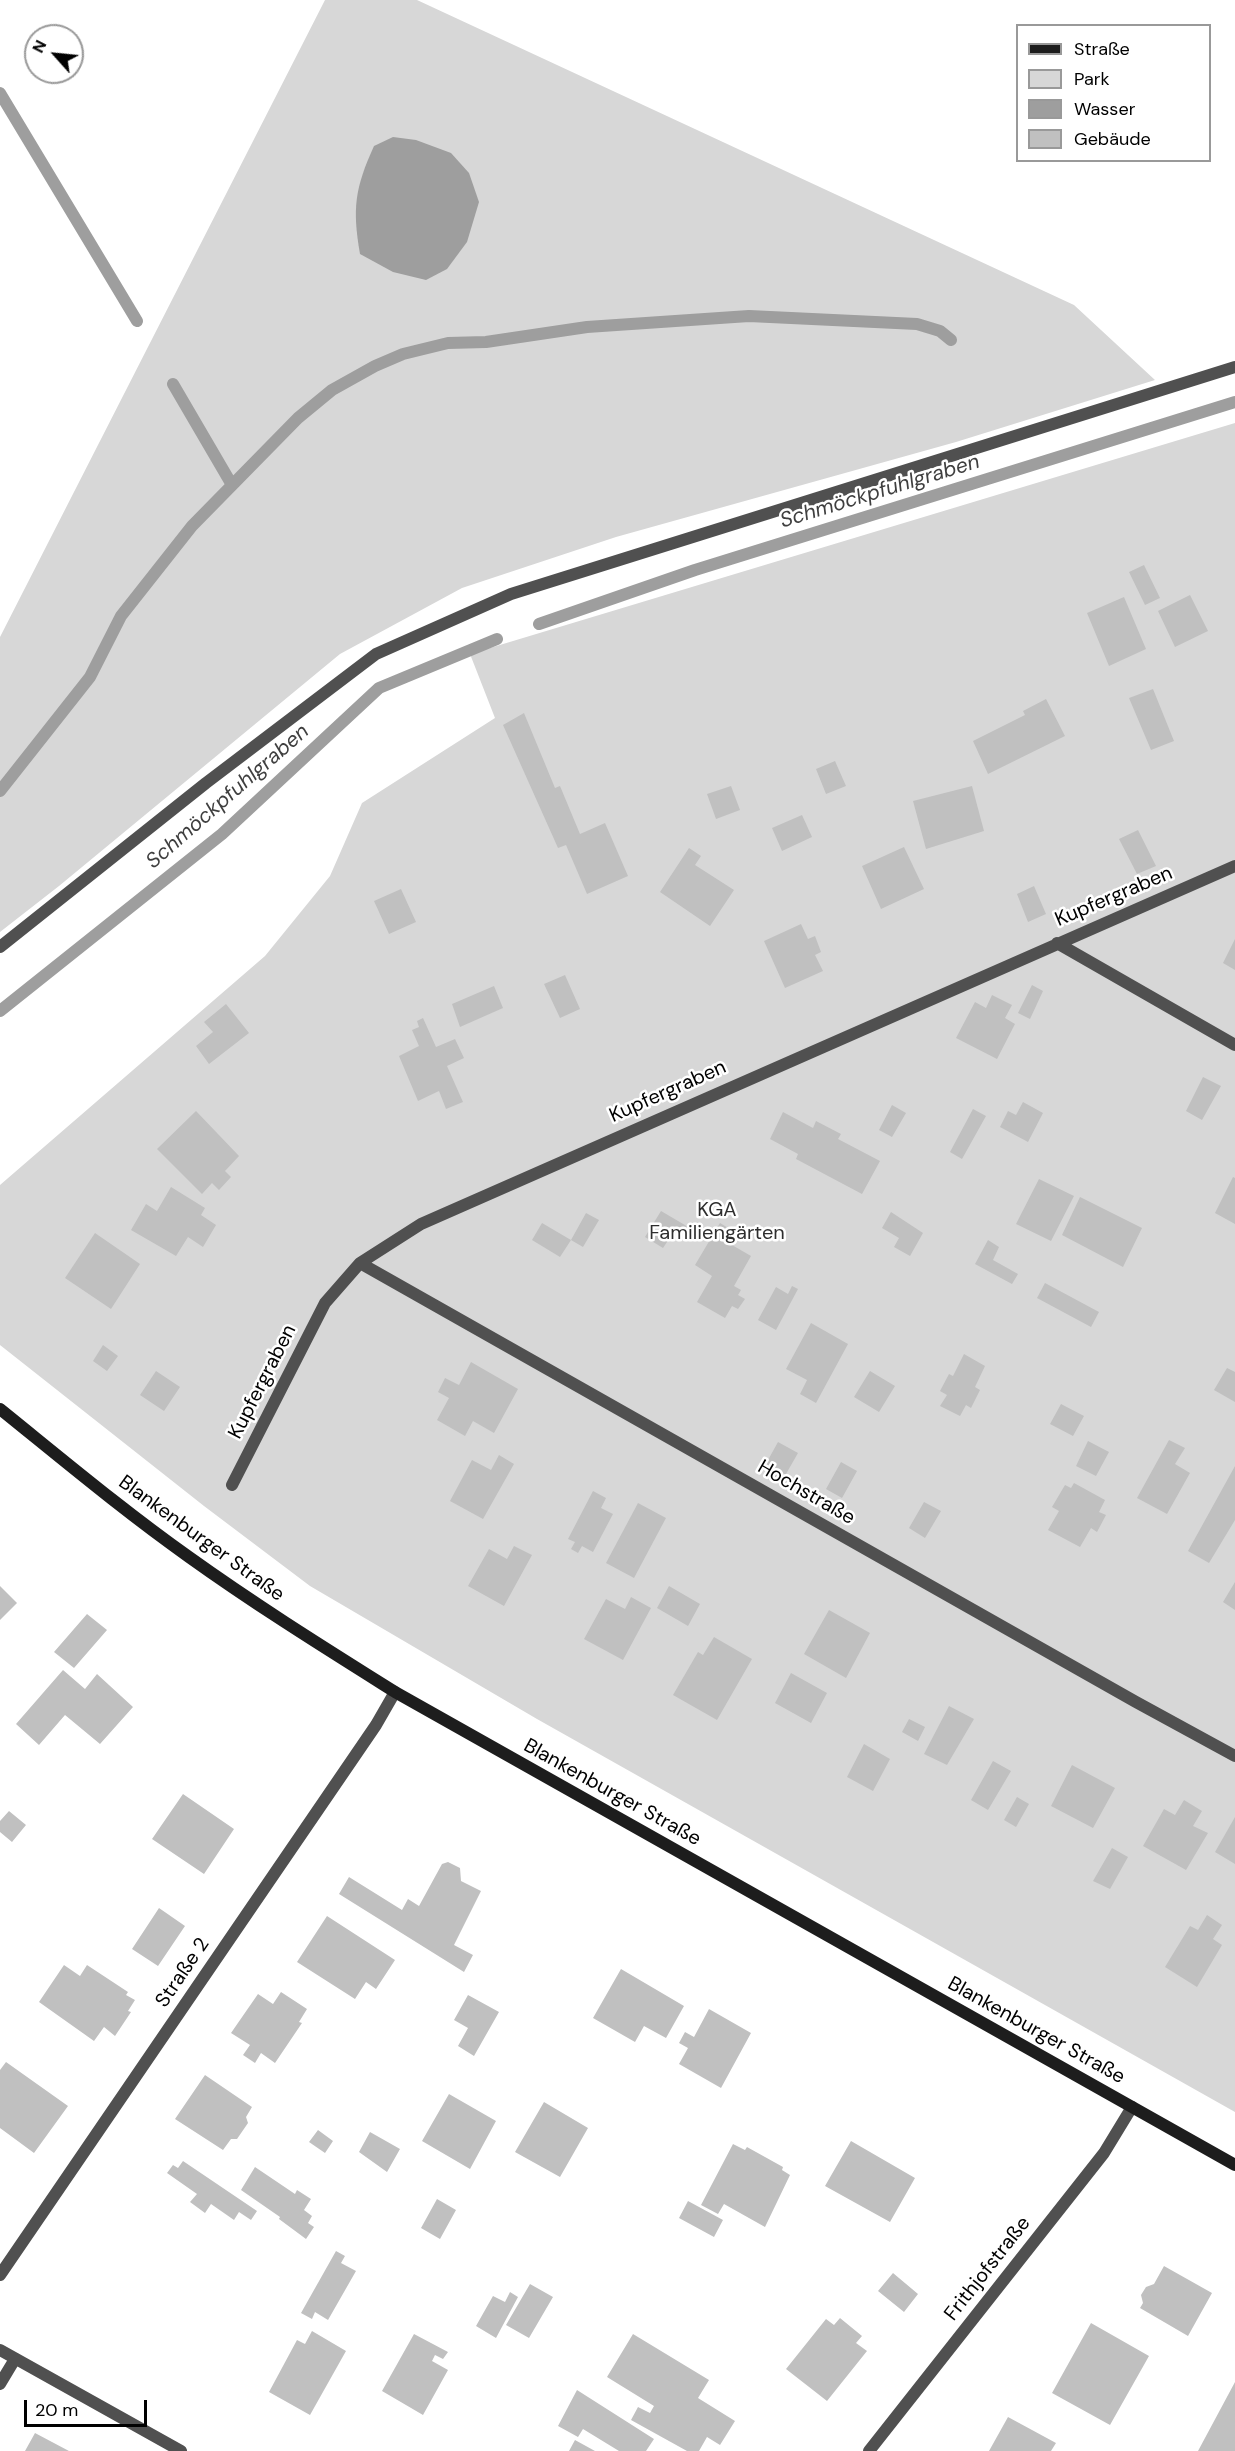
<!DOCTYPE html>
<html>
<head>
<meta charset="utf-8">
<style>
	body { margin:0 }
	#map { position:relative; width:1235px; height:2451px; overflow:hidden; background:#fff; font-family:"DM Sans",sans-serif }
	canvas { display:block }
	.legend { position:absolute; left:1016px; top:24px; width:195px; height:138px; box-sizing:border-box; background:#fff; border:2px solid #999; margin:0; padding:8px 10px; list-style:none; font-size:18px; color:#000 }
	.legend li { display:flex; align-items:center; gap:12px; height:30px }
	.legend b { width:30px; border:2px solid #999 }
	.north { position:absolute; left:24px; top:24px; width:60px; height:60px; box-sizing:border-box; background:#fff; border:2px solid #999; border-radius:50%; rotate:297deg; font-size:16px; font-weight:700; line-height:24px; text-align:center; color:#000 }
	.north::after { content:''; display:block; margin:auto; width:21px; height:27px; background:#000; clip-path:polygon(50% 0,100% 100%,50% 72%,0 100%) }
	.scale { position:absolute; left:24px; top:2400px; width:123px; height:27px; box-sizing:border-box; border:3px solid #000; border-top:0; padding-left:8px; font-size:18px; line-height:21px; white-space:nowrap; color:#000; -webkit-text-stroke:4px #fff; paint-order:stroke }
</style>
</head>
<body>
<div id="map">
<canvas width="1235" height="2451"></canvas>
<ul class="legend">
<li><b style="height:8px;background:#1d1d1d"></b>Straße</li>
<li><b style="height:16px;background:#d7d7d7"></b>Park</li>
<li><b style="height:16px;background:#9e9e9e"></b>Wasser</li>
<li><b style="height:16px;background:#c0c0c0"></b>Gebäude</li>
</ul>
<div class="north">N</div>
<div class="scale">20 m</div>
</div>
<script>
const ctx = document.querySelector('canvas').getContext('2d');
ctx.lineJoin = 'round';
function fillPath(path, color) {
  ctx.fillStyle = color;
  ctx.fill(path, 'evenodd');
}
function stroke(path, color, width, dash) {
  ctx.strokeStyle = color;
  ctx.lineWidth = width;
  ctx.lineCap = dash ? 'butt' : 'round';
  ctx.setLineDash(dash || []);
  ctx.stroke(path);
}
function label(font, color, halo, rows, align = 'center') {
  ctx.font = font + ' "DM Sans",sans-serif';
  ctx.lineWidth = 5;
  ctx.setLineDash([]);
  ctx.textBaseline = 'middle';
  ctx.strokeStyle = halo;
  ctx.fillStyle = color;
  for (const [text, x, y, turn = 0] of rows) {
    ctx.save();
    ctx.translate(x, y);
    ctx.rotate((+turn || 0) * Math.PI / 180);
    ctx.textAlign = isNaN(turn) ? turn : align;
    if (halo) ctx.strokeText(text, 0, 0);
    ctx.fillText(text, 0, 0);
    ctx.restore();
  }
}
fillPath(new Path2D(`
	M325 0H417L1074 305 1155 380 956 442 616 537 462 588 340 654 59 886 0 932V637Z
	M1235 423V2112L537 1719 310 1586 204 1506 0 1345V1185L265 956 330 876 362 803 495 718 470 654Z`), '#d7d7d7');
fillPath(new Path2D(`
	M393 137 416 140 451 153 469 173 479 202 467 242 447 269 426 280 393 272 360 254C352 208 355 188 374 146Z`), '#9e9e9e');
stroke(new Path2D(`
	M0 93 137 321
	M173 384 232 485
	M539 624 695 570 1235 402
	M0 791 90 677 121 616 192 526 298 418 332 390 375 366 403 354 448 343 486 342 587 327 749 316 917 324 940 331 951 340
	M0 1011 222 834 379 688 497 639`), '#9e9e9e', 12);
fillPath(new Path2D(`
	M1144 565 1160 598 1145 605 1129 572Z
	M1190 595 1208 631 1175 647 1158 611Z
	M1124 597 1146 649 1109 666 1087 613Z
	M1153 689 1174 741 1151 750 1129 698Z
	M1046 699 1065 736 988 774 973 741 1025 715 1023 711Z
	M524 713 555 788 560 786 580 834 605 823 628 876 587 894 566 845 558 848 503 725Z
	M835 761 846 786 826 794 816 769Z
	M731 786 740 810 716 819 707 794Z
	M972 786 984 831 926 849 913 801Z
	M802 815 812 837 782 851 772 828Z
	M1138 830 1156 866 1137 874 1119 839Z
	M904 847 924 889 881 909 862 866Z
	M689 848 701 856 695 865 734 890 710 926 660 892Z
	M1034 886 1046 914 1028 922 1017 894Z
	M401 889 416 922 389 934 374 901Z
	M801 924 808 939 815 936 821 952 815 955 823 971 785 988 764 941Z
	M1235 939V970L1223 963Z
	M565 975 580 1009 560 1018 544 984Z
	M1032 985 1043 991 1030 1019 1018 1013Z
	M494 986 503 1008 460 1027 452 1004Z
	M992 995 1012 1005 1005 1018 1015 1024 997 1059 956 1038 975 1002 986 1008Z
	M226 1004 249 1033 209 1064 196 1046 213 1032 204 1022Z
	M423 1018 436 1047 455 1039 464 1058 447 1066 463 1102 446 1109 439 1091 418 1101 399 1056 419 1046 412 1030 419 1027 417 1021Z
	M1203 1077 1221 1086 1202 1120 1186 1111Z
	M1023 1102 1043 1113 1028 1142 1000 1127 1008 1111 1016 1115Z
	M892 1105 906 1113 892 1137 879 1130Z
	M973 1109 986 1116 962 1159 950 1152Z
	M196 1111 239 1156 225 1171 231 1177 219 1190 212 1183 202 1194 157 1149Z
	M783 1112 813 1128 816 1121 841 1134 838 1139 880 1161 862 1194 796 1159 798 1154 770 1139Z
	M1233 1177 1235 1178V1224L1215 1213Z
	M1039 1179 1074 1196 1051 1241 1016 1224Z
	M171 1187 205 1208 201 1215 216 1225 203 1247 188 1237 176 1256 131 1230 146 1204 157 1211Z
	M1080 1197 1142 1228 1123 1267 1062 1235Z
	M661 1211 690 1228 683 1239 673 1233 663 1248 645 1237Z
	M891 1212 923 1233 910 1256 894 1247 899 1238 882 1228Z
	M586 1213 599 1220 583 1247 571 1240Z
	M542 1223 571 1240 560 1257 532 1240Z
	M720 1223 738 1234 732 1245 751 1256 734 1286 741 1290 738 1295 745 1299 738 1309 732 1306 725 1318 697 1302 712 1276 695 1265Z
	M95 1233 140 1264 111 1309 65 1278Z
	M988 1240 999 1247 993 1260 1018 1274 1012 1284 975 1264Z
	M1045 1283 1099 1312 1091 1327 1037 1298Z
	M792 1286 798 1289 776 1330 758 1320 776 1287 788 1294Z
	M811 1323 848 1344 816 1403 800 1394 807 1380 786 1369Z
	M103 1345 118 1356 107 1371 93 1361Z
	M964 1354 985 1366 975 1387 980 1390 971 1408 966 1405 960 1416 940 1406 947 1395 940 1391 949 1374 953 1376Z
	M471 1362 518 1389 494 1433 473 1421 465 1436 437 1420 449 1398 438 1392 445 1378 459 1385Z
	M1227 1368 1235 1372V1402L1214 1390Z
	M156 1371 180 1387 164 1411 140 1395Z
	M870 1371 895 1386 879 1412 854 1397Z
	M1061 1404 1084 1416 1073 1436 1050 1424Z
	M1169 1440 1185 1448 1175 1464 1190 1473 1167 1514 1137 1498Z
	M1088 1441 1109 1452 1096 1476 1076 1466Z
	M778 1442 798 1453 782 1481 763 1469Z
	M499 1455 514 1464 483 1519 450 1501 472 1460 491 1470Z
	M841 1462 857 1471 842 1498 826 1489Z
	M1235 1466V1520L1209 1563 1188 1551Z
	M1074 1483 1105 1500 1099 1512 1106 1515 1097 1532 1091 1528 1080 1547 1048 1530 1059 1511 1052 1507 1065 1485 1071 1488Z
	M593 1491 606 1498 601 1508 613 1514 593 1552 582 1546 578 1553 571 1549 575 1542 568 1539Z
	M924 1502 941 1511 925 1538 909 1528Z
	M638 1503 666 1518 634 1578 606 1563Z
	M514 1546 532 1555 504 1606 468 1586 489 1549 507 1559Z
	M1235 1582V1610L1223 1602Z
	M0 1586 17 1603 0 1620Z
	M669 1586 700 1604 688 1626 657 1608Z
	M631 1597 651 1608 623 1660 584 1639 606 1599 625 1609Z
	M829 1610 870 1633 846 1678 804 1654Z
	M87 1614 107 1630 74 1668 54 1652Z
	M714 1637 752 1659 717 1720 673 1695 698 1652 703 1655Z
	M63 1670 85 1689 97 1674 133 1707 100 1744 65 1715 39 1745 16 1724Z
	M791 1673 827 1693 811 1723 775 1703Z
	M949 1706 974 1719 947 1765 924 1754Z
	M909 1719 925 1727 918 1741 902 1732Z
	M864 1744 890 1759 873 1791 847 1777Z
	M993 1761 1011 1771 988 1810 971 1800Z
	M1072 1765 1115 1788 1093 1828 1051 1806Z
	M183 1794 234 1829 204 1874 152 1839Z
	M1017 1797 1029 1804 1016 1827 1004 1820Z
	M1184 1800 1202 1811 1193 1826 1208 1833 1186 1870 1143 1846 1164 1809 1175 1815Z
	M9 1811 26 1825 12 1842 0 1832V1821Z
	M1235 1817V1864L1215 1852Z
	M1112 1848 1128 1857 1110 1889 1093 1881Z
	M448 1862 460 1868 461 1881 481 1891 454 1945 473 1955 464 1972 339 1894 349 1877 402 1910 408 1899 419 1906 442 1864Z
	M159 1908 185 1926 158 1966 132 1949Z
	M1207 1915 1222 1925 1213 1939 1222 1945 1197 1987 1165 1967 1190 1926 1198 1930Z
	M327 1916 395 1960 376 1989 366 1982 355 1999 297 1962Z
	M64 1965 80 1976 87 1965 128 1992 126 1995 135 2000 128 2011 131 2012 115 2036 104 2027 94 2041 39 2002Z
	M621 1969 684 2006 666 2038 644 2026 635 2042 593 2018Z
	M281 1992 307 2009 299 2022 302 2023 275 2063 261 2053 255 2063 243 2055 250 2045 231 2033 258 1994 273 2004Z
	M468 1995 499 2012 474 2056 458 2046 468 2028 454 2020Z
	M709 2009 751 2033 721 2088 679 2064 688 2048 679 2043 685 2032 694 2037Z
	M6 2062 68 2106 34 2153 0 2128V2070Z
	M205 2075 252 2107 246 2117 248 2123 237 2139H231L223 2150 175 2119Z
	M449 2094 496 2121 470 2169 422 2141Z
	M544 2102 588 2128 560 2177 515 2152Z
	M318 2130 333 2141 325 2153 309 2142Z
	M370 2132 400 2149 387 2172 359 2152Z
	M851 2141 915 2178 890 2222 825 2186Z
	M733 2144 745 2150 747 2147 783 2167 782 2170 790 2175 765 2227 724 2204 718 2214 701 2205Z
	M183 2161 257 2211 251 2220 239 2212 234 2220 211 2204 205 2213 190 2202 197 2194 167 2173 173 2165 178 2168Z
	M255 2167 295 2194 297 2190 311 2199 304 2210 312 2216 308 2223 314 2227 306 2239 279 2219 280 2217 241 2190Z
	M437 2199 456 2210 440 2239 421 2228Z
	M688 2201 723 2220 714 2237 679 2218Z
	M336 2251 345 2256 341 2263 356 2271 328 2320 315 2312 312 2319 301 2313Z
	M1164 2266 1212 2293 1188 2336 1140 2308 1143 2303 1141 2295 1146 2287 1154 2284Z
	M893 2273 918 2294 904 2312 878 2291Z
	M530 2284 553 2297 529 2338 506 2325Z
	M510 2292 518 2297 496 2338 476 2326 493 2296 505 2302Z
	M840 2318 862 2336 856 2343 867 2351 827 2401 786 2369 826 2319 834 2325Z
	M1091 2323 1149 2356 1110 2425 1052 2393Z
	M312 2331 346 2351 310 2415 269 2392 297 2340 305 2344Z
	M414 2334 448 2352 443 2359 435 2355 432 2361 448 2370 423 2415 382 2391Z
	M633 2334 709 2380 698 2398 735 2421 720 2445 707 2437 699 2451H687L631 2420 638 2407 650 2413 654 2406 607 2377Z
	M1235 2382V2451H1198Z
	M577 2390 654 2439 646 2451H619L583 2429 578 2437 558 2426Z
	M1008 2417 1056 2443 1051 2451H989Z
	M35 2433 69 2451H25Z
	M575 2440 595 2451H569Z`), '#c0c0c0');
stroke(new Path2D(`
	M1057 943 1235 1045
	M360 1263 1136 1702 1235 1756
	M232 1485 325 1303 360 1263 421 1224 1235 866
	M0 2384 15 2359`), '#505050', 12);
stroke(new Path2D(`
	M0 947 206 783 376 654 511 594 1235 367
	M0 2275 376 1725 395 1692
	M0 2350 181 2451
	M869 2451 1104 2153 1132 2107`), '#505050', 12);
stroke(new Path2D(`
	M0 1409C62 1459 124 1511 189 1557 256 1605 325 1648 395 1692L1235 2165`), '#1d1d1d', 12);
label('20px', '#000', '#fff', [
	["Kupfergraben",1114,897,-23],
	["Kupfergraben",668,1092,-24],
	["Kupfergraben",263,1382,-63],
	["Hochstraße",806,1493,30],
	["Blankenburger Straße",201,1539,36],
	["Blankenburger Straße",612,1793,29],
	["Straße 2",183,1973,-56],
	["Blankenburger Straße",1036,2031,29],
	["Frithjofstraße",988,2269,-52]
]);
label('20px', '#2e2e2e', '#fff', [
	["KGA",717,1211],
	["Familiengärten",717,1234]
]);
label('italic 21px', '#3f3f3f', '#fff', [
	["Schmöckpfuhlgraben",880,492,-17],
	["Schmöckpfuhlgraben",228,797,-41]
]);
</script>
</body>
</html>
